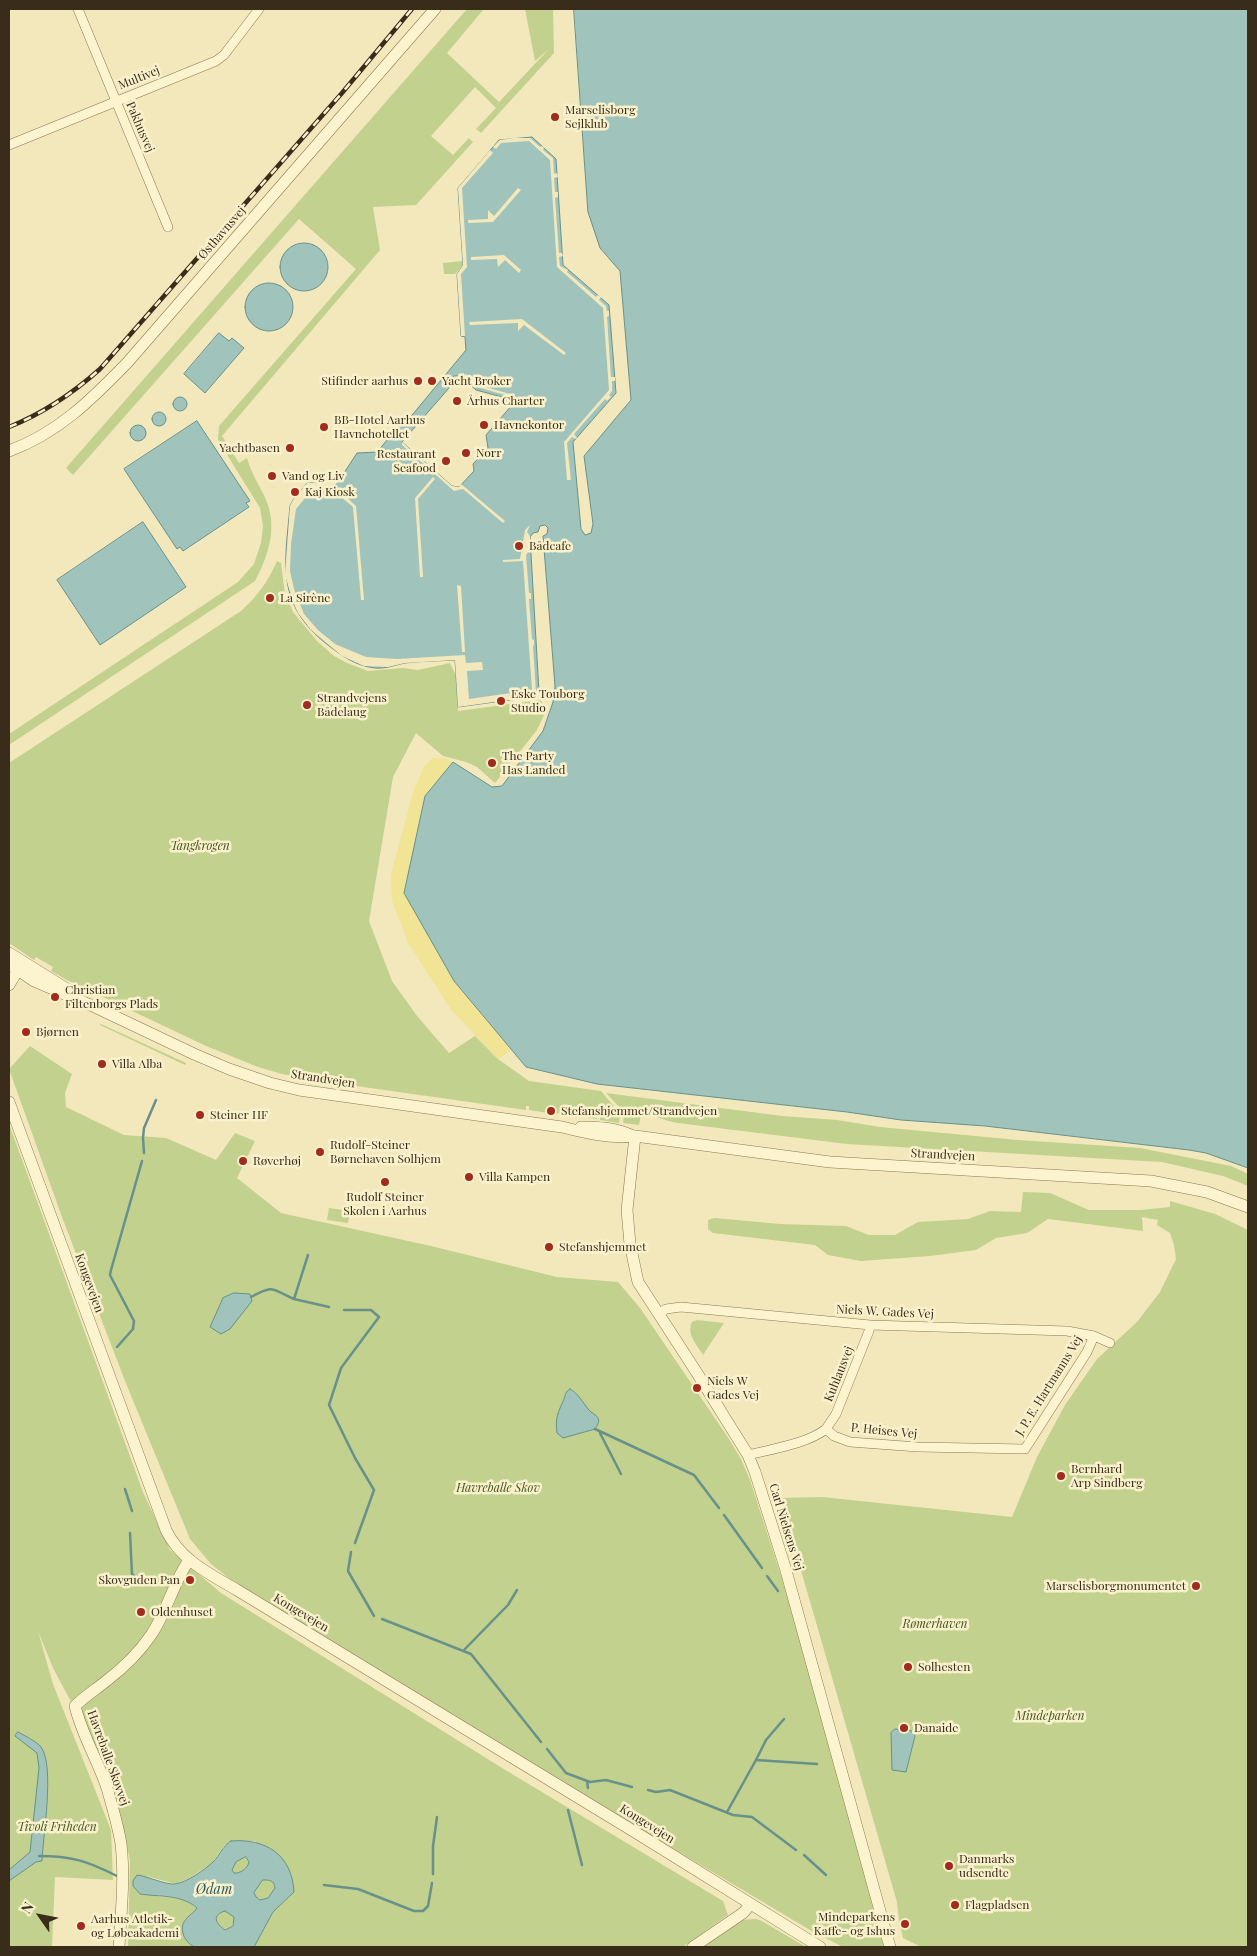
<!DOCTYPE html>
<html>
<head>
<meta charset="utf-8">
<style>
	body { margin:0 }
	#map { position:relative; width:1257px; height:1956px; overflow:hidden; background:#f2e8bb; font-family:"Playfair Display",serif }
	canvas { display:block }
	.frame { position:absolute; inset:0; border:10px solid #392c1a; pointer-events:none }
	.north { position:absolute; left:15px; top:1891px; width:50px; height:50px; -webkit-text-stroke:4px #f9f1cc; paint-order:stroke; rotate:303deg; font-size:14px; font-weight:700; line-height:20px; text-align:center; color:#392c1a }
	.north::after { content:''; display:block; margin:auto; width:18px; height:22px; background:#392c1a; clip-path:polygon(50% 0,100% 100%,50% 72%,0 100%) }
</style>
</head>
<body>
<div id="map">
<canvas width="1257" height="1956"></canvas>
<div class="frame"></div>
<div class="north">N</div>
</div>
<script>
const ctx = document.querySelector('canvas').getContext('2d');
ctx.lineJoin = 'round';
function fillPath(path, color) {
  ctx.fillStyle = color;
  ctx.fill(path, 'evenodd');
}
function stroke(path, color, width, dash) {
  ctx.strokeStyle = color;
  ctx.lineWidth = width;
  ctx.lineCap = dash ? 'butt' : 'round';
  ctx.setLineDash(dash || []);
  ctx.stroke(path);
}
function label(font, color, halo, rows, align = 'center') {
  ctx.font = font + ' "Playfair Display",serif';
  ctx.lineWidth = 5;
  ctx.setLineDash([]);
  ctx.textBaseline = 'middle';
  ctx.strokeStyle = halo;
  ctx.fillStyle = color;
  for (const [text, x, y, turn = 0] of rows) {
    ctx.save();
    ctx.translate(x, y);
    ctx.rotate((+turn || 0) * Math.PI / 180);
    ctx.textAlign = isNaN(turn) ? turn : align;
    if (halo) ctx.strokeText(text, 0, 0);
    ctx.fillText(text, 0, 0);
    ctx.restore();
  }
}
fillPath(new Path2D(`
	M467 9H484L447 53 499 102 548 50 535 61 525 9H553L554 53 481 133 476 129 496 108 475 87 431 136 453 155 469 138 473 142 416 205 373 207 380 250 222 436 239 463 247 458C251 473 260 486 266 500 278 527 268 557 255 581L9 745V734L238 582 254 564 261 543 263 526 260 508 218 440 219 426 356 269 299 219 73 475 66 468Z
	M462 261 463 265 455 274H444L443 263Z
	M277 561 281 563 285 594 293 612 317 641 334 656 347 663 368 671 403 668 418 670 450 663 456 676 458 711 541 700 544 715 537 730 495 783 477 767 466 762 443 756 416 733 393 777 369 921 392 981 417 1016 449 1053 475 1036 498 1059 529 1081 601 1091 620 1114 619 1123 600 1120V1116L597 1115V1119L555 1113V1110L548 1109V1113L529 1110V1106H526V1110L335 1083 282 1074 258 1067 206 1046 67 980 51 971 53 967 36 957 34 960 9 943V763L241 611C258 596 268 581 277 561Z
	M101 1024 186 1063 185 1065 100 1025Z
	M30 1046 72 1074 65 1093 66 1107 124 1135 166 1138 216 1160 235 1133 255 1141 237 1178 281 1213 431 1246 557 1277 618 1282 640 1308 727 1436 741 1459 750 1480 794 1616 884 1947H843L810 1930 482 1735 231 1580 211 1564 190 1539 125 1381 62 1217 9 1069Z
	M606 1093 782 1116 837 1120 880 1127 1018 1140 1140 1148 1231 1166 1248 1174V1186L1223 1176 1162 1162 847 1144 678 1123C655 1119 646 1109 623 1111Z
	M632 1112 641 1114 639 1125 623 1123 624 1114Z
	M9 1124 143 1492 170 1550 221 1593 507 1771 723 1901 728 1915 683 1947H254L273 1912 294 1892 255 1841H231L224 1846 212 1863 190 1878 175 1884 147 1876 159 1897C174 1897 186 1898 197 1909L184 1920 186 1941 195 1947H128L130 1860 110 1775 53 1668 38 1631 53 1684 111 1830 113 1880 55 1877 52 1947H9Z
	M1023 1192 1050 1193 1089 1210H1141L1170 1207V1201L1215 1214 1248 1230V1947H921L903 1938 899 1920 897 1902 780 1498 822 1497 1012 1517 1037 1457 1065 1405 1097 1359 1137 1322 1160 1292 1176 1259 1174 1245 1170 1233 1157 1225 1158 1220 1142 1217 1143 1231 1048 1219 1027 1233 996 1238 976 1250 930 1256 861 1261 828 1255 815 1245 713 1233 708 1229V1220L714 1218 780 1224 846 1226 869 1235H895L918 1222 968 1219 990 1211 1021 1212Z
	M329 1208 350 1211 348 1223 327 1220Z
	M697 1320 724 1323 703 1355C697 1345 686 1334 692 1322Z
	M246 1857 249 1862C248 1868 241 1874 234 1873L232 1870 236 1862Z
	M263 1880C270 1880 274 1880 275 1888L268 1898 260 1900 256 1897 254 1893Z
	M216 1920a9 9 0 1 1 18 0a9 9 0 1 1-18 0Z
	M755 1919 760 1920 806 1947H701L742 1920Z`), '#c2d18e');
fillPath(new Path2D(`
	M433 758H444L453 762 425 796 454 981 512 1050 498 1059 452 1011 408 943 392 901 391 874 414 789 425 765Z`), '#f2e495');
const water = new Path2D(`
	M574 9H1248V1168L1206 1153 1189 1150 985 1126 901 1120 847 1112 597 1084 526 1067 454 981 404 893 425 796 453 762 492 787 502 786 543 731 553 702 555 686 543 536 547 534 548 528 545 525 540 526 538 532 533 533 530 537 539 692 531 697 458 707 455 660C439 661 421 661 405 663 395 665 386 669 375 668 356 666 342 656 328 645 275 604 285 564 290 506L293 500 307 483 328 482 336 472 342 476 357 453 377 452 404 420H408L466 350 465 337 461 336 457 274 463 265 458 188 499 140 532 137 556 159 563 265 609 305 616 393 573 442 581 529 585 535 591 533 593 524 584 456 631 400 620 271 600 248 588 212ZM454 376H458L462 379 464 376 470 381 468 383 476 390 502 397 512 405 486 435 488 448 473 464 474 471 459 487 452 486 402 442 449 388V383Z
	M280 267a24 24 0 1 1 48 0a24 24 0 1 1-48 0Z
	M245 307a24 24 0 1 1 48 0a24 24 0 1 1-48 0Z
	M219 333 229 341 232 338 244 348 205 393 184 374Z
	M173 404a7 7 0 1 1 14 0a7 7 0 1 1-14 0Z
	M152 419a7 7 0 1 1 14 0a7 7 0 1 1-14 0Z
	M197 421 250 501 246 503 249 507 183 551 180 547 177 549 124 469Z
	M130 433a8 8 0 1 1 16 0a8 8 0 1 1-16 0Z
	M143 522 186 587 100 645 57 580Z
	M234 1293 250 1294 252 1301 230 1329 221 1334 210 1327 223 1298Z
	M570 1389C578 1393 583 1403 589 1410 591 1413 596 1414 598 1418 600 1422 597 1426 595 1429L563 1438 557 1433C555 1417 558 1413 564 1399 566 1394 565 1392 570 1389Z
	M895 1729 912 1731 915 1736 906 1772 892 1770 891 1733Z
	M18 1732C25 1736 36 1741 41 1747 55 1766 43 1836 42 1861L36 1862 9 1881V1870L30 1852 39 1768 37 1753 15 1736Z
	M231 1841C266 1838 292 1855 294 1892L273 1912 254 1947C242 1947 204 1950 195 1947 186 1944 179 1931 184 1922 186 1917 193 1914 197 1908 181 1894 159 1897 140 1894L133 1886V1881L137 1875C147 1876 166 1885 175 1884 188 1882 204 1870 213 1862 220 1855 222 1847 231 1841ZM246 1857 249 1862C248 1868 240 1874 234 1873L232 1870 236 1862ZM263 1880C270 1880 274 1880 275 1888L268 1898 260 1900 256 1897 254 1893ZM225 1911 234 1917 233 1926 225 1930C216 1924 211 1915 225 1911Z`);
fillPath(water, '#a0c3bc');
stroke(water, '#67918b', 1);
fillPath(new Path2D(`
	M513 138H530L540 147 542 146 544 148 543 150 553 158 554 174 557 173 558 177 554 178 555 192H558V197L555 198 559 253H562L563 256 559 257 560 266 568 270 567 272 596 297 598 295 601 297 599 300 606 306 607 311H609V316L607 317 611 377H615V381H612V391L609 395 611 397 607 401 605 399 574 434 577 438 576 439 572 437 567 443 571 480H567L564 442 609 390 603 308 557 267 550 160 529 141 501 143 496 149 493 147 500 140Z
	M490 150 493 153 462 188 467 267 461 274 465 336H461L457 274 463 265 458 188Z
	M518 188 521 190 493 222 468 223V220L488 219V210L494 216Z
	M504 255 521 270 519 273 505 260 498 267 497 259 471 260V257Z
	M522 319 566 353 564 355 524 325 518 331V323L470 325 469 322Z
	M466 374 479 385 510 394 508 397 515 403 512 405 504 398 505 395 477 387 464 376Z
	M402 442 452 486 459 487 461 484 505 521 503 523 463 489 454 491 402 445Z
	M334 475 340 479 331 490 311 491 296 509 291 544 290 571 294 589 304 614 318 630 335 644 366 657 397 659 465 655 466 663 482 662 483 670 467 671 469 699 532 690 523 561 503 562V560L520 559 525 530 530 525 527 532 530 536V550L526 555 529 593H531V599H529L532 639 534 640V645L533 646 536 693 541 692 540 694 537 696 458 707 455 660 405 663 388 667 364 666 342 656 311 630 298 613 293 602 285 575 290 506 293 500 307 483 328 482Z
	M433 477 435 479 418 499 423 577H420L415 498Z
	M337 488 356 506 364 600H361L353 507 334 491Z
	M457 585 461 586 465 652H462Z`), '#f2e8bb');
stroke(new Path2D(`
	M144 1153 143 1138 144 1128 156 1100
	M308 1255 294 1299 329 1307
	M251 1297C275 1284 271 1289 294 1299
	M344 1310H371L379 1317 341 1368 329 1405 355 1458 374 1490 355 1543
	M117 1347 133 1329 134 1321 110 1275 111 1270 142 1161
	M595 1429 694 1475 719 1508
	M600 1433 621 1474
	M125 1489 132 1511
	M724 1515 762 1568
	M130 1533 132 1574 138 1579 150 1585
	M351 1552 348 1571 374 1616
	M767 1576 778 1591
	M382 1619 471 1654 541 1742
	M463 1651 508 1605 517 1590
	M547 1749 566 1773 590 1782 606 1780 632 1787
	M756 1760 766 1740 784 1719
	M587 1781 588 1788
	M648 1790 656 1792 670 1790 733 1815 752 1817 796 1850
	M568 1810 582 1865
	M727 1812 756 1760 817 1764
	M804 1855 826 1875
	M39 1856C72 1856 87 1861 117 1876
	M433 1874V1846L437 1817
	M324 1885 358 1889 414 1911H423L428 1906 432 1883`), '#67918b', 2.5);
const minor = new Path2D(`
	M78 9 168 227
	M9 145 216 61 224 55 259 9
	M659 1313 666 1309 681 1307 870 1325 1067 1331 1094 1336 1110 1343
	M826 1429 836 1414 869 1331 870 1325
	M748 1455C771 1449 807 1444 826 1429L834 1436 850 1442 918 1447 1025 1449 1087 1352 1094 1336`);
const tertiary = new Path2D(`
	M9 451C58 433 91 400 127 363L435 9
	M9 953 67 989
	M9 964 34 981 95 1007 194 1054 229 1069 270 1083 299 1090 562 1127C586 1133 610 1139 635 1136L830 1162 1151 1181 1207 1192 1248 1207
	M9 985 21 965
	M9 1102 166 1530C180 1560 210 1574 237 1590L635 1832 820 1947
	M581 1127C599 1127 616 1128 633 1136
	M635 1136 627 1210 630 1244 638 1282 697 1373 748 1455 755 1472 785 1567 890 1947
	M119 1947C121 1913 125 1878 121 1844 118 1825 112 1806 107 1788 98 1761 82 1735 75 1706 84 1697 95 1690 105 1682 122 1669 139 1653 151 1635 167 1612 173 1583 189 1560
	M693 1947 743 1913 750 1905`);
stroke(minor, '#8b7753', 10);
stroke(tertiary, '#8b7753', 12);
stroke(minor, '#fcf4cf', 9);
stroke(tertiary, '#fcf4cf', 11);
const rail = new Path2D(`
	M9 427C44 413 72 394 100 369L342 93 412 9`);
stroke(rail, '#392c1a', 4.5);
stroke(rail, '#f9f1cc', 2.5, [8]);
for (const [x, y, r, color] of [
	[555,117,5,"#a12b1d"],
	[418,381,5,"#a12b1d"],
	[432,381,5,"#a12b1d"],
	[457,401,5,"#a12b1d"],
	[484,425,5,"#a12b1d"],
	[324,427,5,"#a12b1d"],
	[290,448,5,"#a12b1d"],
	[466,453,5,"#a12b1d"],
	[446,461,5,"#a12b1d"],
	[272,476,5,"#a12b1d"],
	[295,492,5,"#a12b1d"],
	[519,546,5,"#a12b1d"],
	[270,598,5,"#a12b1d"],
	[501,701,5,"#a12b1d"],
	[307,705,5,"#a12b1d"],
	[492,763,5,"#a12b1d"],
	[55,997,5,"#a12b1d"],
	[26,1032,5,"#a12b1d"],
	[102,1064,5,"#a12b1d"],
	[551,1111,5,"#a12b1d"],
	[200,1115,5,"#a12b1d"],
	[320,1152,5,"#a12b1d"],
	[243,1161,5,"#a12b1d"],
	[469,1177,5,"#a12b1d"],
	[385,1182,5,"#a12b1d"],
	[549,1247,5,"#a12b1d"],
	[697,1388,5,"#a12b1d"],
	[1061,1476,5,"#a12b1d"],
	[190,1580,5,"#a12b1d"],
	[1196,1586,5,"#a12b1d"],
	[141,1612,5,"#a12b1d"],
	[908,1667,5,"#a12b1d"],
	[904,1728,5,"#a12b1d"],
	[949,1866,5,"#a12b1d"],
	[955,1905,5,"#a12b1d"],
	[905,1924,5,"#a12b1d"],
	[81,1926,5,"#a12b1d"]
]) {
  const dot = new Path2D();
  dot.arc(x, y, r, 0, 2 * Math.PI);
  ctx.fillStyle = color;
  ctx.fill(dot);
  stroke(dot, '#f9f1cc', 2);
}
label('12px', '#392c1a', '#f9f1cc', [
	["Multivej",139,78,-22],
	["Pakhusvej",140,127,67],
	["Østhavnsvej",222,233,-49],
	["Strandvejen",323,1079,9],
	["Strandvejen",943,1155,3],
	["Kongevejen",89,1283,70],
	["Niels W. Gades Vej",885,1312,3],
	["Kuhlausvej",839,1374,-68],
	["J. P. E. Hartmanns Vej",1049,1386,-58],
	["P. Heises Vej",884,1431,6],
	["Carl Nielsens Vej",786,1527,73],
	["Kongevejen",301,1613,31],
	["Havreballe Skovvej",108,1758,70],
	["Kongevejen",647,1824,32]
]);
label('12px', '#392c1a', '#f9f1cc', [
	["Marselisborg",565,110],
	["Sejlklub",565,124],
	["Stifinder aarhus",408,381,"right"],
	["Yacht Broker",442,381],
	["Århus Charter",467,401],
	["BB-Hotel Aarhus",334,420],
	["Havnehotellet",334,434],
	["Havnekontor",494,425],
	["Yachtbasen",280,448,"right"],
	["Norr",476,453],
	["Restaurant",436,454,"right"],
	["Seafood",436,468,"right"],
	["Vand og Liv",282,476],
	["Kaj Kiosk",305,492],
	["Bådcafe",529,546],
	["La Sirène",280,598],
	["Eske Touborg",511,694],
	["Studio",511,708],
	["Strandvejens",317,698],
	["Bådelaug",317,712],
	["The Party",502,756],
	["Has Landed",502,770],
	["Christian",65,990],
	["Filtenborgs Plads",65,1004],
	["Bjørnen",36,1032],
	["Villa Alba",112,1064],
	["Stefanshjemmet/Strandvejen",561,1111],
	["Steiner HF",210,1115],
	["Rudolf-Steiner",330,1145],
	["Børnehaven Solhjem",330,1159],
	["Røverhøj",253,1161],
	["Villa Kampen",479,1177],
	["Rudolf Steiner",385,1197,"center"],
	["Skolen i Aarhus",385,1211,"center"],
	["Stefanshjemmet",559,1247],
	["Niels W",707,1381],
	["Gades Vej",707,1395],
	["Bernhard",1071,1469],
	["Arp Sindberg",1071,1483],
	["Skovguden Pan",180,1580,"right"],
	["Marselisborgmonumentet",1186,1586,"right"],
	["Oldenhuset",151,1612],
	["Solhesten",918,1667],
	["Danaide",914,1728],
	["Danmarks",959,1859],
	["udsendte",959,1873],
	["Flagpladsen",965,1905],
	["Mindeparkens",895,1917,"right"],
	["Kaffe- og Ishus",895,1931,"right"],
	["Aarhus Atletik-",91,1919],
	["og Løbeakademi",91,1933]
], 'left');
label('italic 12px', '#43571e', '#f9f1cc', [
	["Tangkrogen",200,846],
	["Havreballe Skov",498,1488],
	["Rømerhaven",935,1624],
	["Mindeparken",1050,1716],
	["Tivoli Friheden",57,1827]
]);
label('italic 14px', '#27585a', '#f9f1cc', [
	["Ødam",214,1890]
]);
</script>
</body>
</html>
